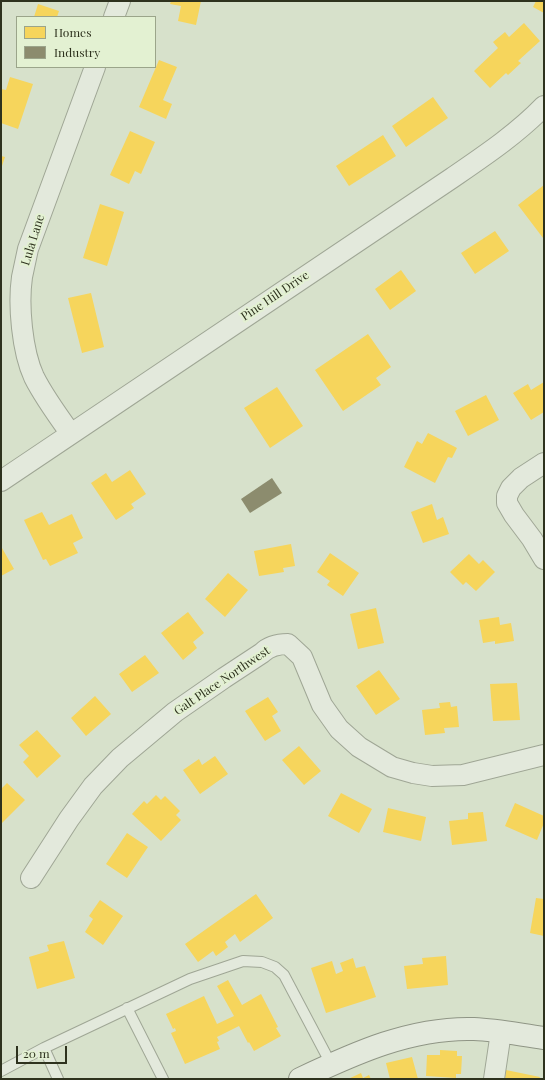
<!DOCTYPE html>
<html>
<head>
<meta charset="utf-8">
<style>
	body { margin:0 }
	#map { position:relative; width:545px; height:1080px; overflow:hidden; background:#d7e1cb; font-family:"Playfair Display",serif }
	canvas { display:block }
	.frame { position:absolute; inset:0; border:2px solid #2e321e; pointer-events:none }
	.legend { position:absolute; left:16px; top:16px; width:140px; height:52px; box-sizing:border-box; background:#e3f1d2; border:1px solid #9ba58a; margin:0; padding:5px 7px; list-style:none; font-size:12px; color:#2e321e }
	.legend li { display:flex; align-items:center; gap:8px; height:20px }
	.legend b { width:20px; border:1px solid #9ba58a }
	.scale { position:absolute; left:16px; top:1046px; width:51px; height:18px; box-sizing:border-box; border:2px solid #2e321e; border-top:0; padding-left:5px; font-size:12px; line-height:14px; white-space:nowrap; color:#2e321e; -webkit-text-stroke:3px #e3f1d2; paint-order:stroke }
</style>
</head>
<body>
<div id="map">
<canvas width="545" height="1080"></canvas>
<div class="frame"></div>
<ul class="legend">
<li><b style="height:11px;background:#f6d55c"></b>Homes</li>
<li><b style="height:11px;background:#8c8c6e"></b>Industry</li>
</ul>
<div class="scale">20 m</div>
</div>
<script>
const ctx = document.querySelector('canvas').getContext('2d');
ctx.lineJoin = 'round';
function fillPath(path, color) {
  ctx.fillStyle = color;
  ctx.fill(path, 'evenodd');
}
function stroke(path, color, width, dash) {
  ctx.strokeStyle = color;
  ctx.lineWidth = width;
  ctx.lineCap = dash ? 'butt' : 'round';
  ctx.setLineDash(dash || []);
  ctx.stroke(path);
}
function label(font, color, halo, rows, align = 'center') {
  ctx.font = font + ' "Playfair Display",serif';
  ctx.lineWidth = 4;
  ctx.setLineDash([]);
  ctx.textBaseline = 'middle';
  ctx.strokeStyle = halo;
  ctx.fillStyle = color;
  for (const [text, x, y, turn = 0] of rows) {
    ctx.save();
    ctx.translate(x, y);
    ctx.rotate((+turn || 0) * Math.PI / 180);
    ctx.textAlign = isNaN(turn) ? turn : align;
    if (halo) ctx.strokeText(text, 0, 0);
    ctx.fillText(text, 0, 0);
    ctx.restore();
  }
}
fillPath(new Path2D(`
	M171 1H201L196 25 178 21 181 6 170 4Z
	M536 1H544V13L533 7Z
	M38 4 59 11 57 17H34Z
	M524 23 540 41 518 61 521 63 508 75 506 73 490 88 474 71 498 48 493 42 505 32 509 37Z
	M159 60 177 67 163 100 172 104 166 119 139 107Z
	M10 77 33 84 18 129 1 123V89L6 90Z
	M433 97 448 118 406 147 392 126Z
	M130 131 155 142 141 174 135 171 129 184 110 175Z
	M383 135 396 156 349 186 336 166Z
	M1 156 5 157 1 169Z
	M544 185V237L543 238 518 205Z
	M100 204 124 212 107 266 83 258Z
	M495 231 509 251 475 274 461 253Z
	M401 270 416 291 390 310 375 289Z
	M91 293 104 347 82 353 68 298Z
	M368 334 391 367 376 378 381 385 343 411 315 370Z
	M544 382V412L531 420 513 393 528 384 531 390Z
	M277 387 303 426 270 448 244 408Z
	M486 395 499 420 468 436 455 411Z
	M428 433 457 448 452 458 448 457 435 483 404 467 417 441 422 444Z
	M130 470 146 494 131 504 134 508 116 520 91 483 106 473 112 482Z
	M432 504 437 520 443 517 449 534 423 543 411 512Z
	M42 512 49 525 72 514 83 538 73 543 78 553 50 566 46 559 43 560 24 520Z
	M291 544 295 566 283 568 284 572 259 576 254 551Z
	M1 548H2L14 569 1 576Z
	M330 553 359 573 343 596 327 585 330 581 317 572Z
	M469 554 479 564 483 560 495 572 476 591 466 582 463 585 450 572Z
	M228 573 248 590 225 617 205 599Z
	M376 608 384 643 358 649 350 614Z
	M188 612 204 633 193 642 197 648 183 660 161 633Z
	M499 617 500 625 511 623 514 641 495 644V641L483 643 479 620Z
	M145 655 159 673 132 692 119 674Z
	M379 670 400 699 376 715 356 686Z
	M517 683 520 720 493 721 490 684Z
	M95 696 111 714 86 736 71 718Z
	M268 697 278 712 272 716 281 731 265 741 245 711Z
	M450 702 451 707 457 706 459 727 444 728 445 733 425 735 422 710 440 708 439 703Z
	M37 730 61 756 37 778 23 762 29 756 19 745Z
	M299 746 321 771 304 785 282 760Z
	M215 756 228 774 200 794 183 770 199 759 202 765Z
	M7 783 25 800 1 824V789Z
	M341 793 372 809 359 833 328 816Z
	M156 795 161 800 165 796 180 811 176 815 181 820 161 841 132 814 144 801 147 804Z
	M515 803 544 816V823L537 840 505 826Z
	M388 808 426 817 421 841 383 832Z
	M483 812 487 841 452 845 449 821 468 819V813Z
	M127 833 148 847 127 878 106 864Z
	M256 894 273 918 240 942 235 934 225 942 228 947 216 956 213 951 198 962 185 944Z
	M536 898 544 899V936L530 933Z
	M100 900 123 916 103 945 85 932 93 919 89 916Z
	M64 941 75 978 37 989 29 957 49 951 47 945Z
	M446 956 448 985 407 989 404 966 423 964 422 958Z
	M353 958 356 968 365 966 376 997 326 1013 311 968 332 961 336 974 343 971 340 963Z
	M228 980 242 1005 261 994 278 1027 276 1028 281 1036 254 1051 249 1042 248 1043 239 1026 217 1037 219 1041 217 1042 220 1049 185 1064 171 1033 176 1031 175 1028 173 1029 166 1014 204 996 217 1024 234 1016 217 986Z
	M440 1050 457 1051V1056H462L461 1074H456V1078L426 1076 427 1055H440Z
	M412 1057 418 1079H390L386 1063Z
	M506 1070 540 1077 539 1079H505Z
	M361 1073 363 1078 369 1075 371 1079H348Z`), '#f6d55c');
fillPath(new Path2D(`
	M272 478 282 493 250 513 241 499Z`), '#8c8c6e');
const lane = new Path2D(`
	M127 1008 163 1079
	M44 1048 58 1079
	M1 1071 44 1048 190 979 243 961 262 962 275 967 284 975 331 1064`);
const street = new Path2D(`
	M114 17 120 1
	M71 434C58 416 44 397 34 377 22 351 18 305 22 277 24 268 26 258 28 249L95 67
	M544 463 521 478 511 488 507 496V503L514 515 532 539 544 559
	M1 481 452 178C484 156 517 134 544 106
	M31 878 69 819 93 786 120 758 175 712 224 678 262 653C269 646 277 644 288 644L302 657 322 705 339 729 359 747 392 767 413 773 432 776 463 775 544 755
	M494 1079 501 1032`);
const secondary = new Path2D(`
	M300 1079C355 1053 412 1027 474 1029 498 1030 521 1035 544 1038`);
stroke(lane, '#9fa695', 12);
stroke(street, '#9fa695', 22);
stroke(secondary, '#8f9585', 24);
stroke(lane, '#e3e9dc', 10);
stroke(street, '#e3e9dc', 20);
stroke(secondary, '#e3e9dc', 22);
label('12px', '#2e321e', '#e3f1d2', [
	["Lula Lane",33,240,-73],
	["Pine Hill Drive",275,296,-34],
	["Galt Place Northwest",222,681,-34]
]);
</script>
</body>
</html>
